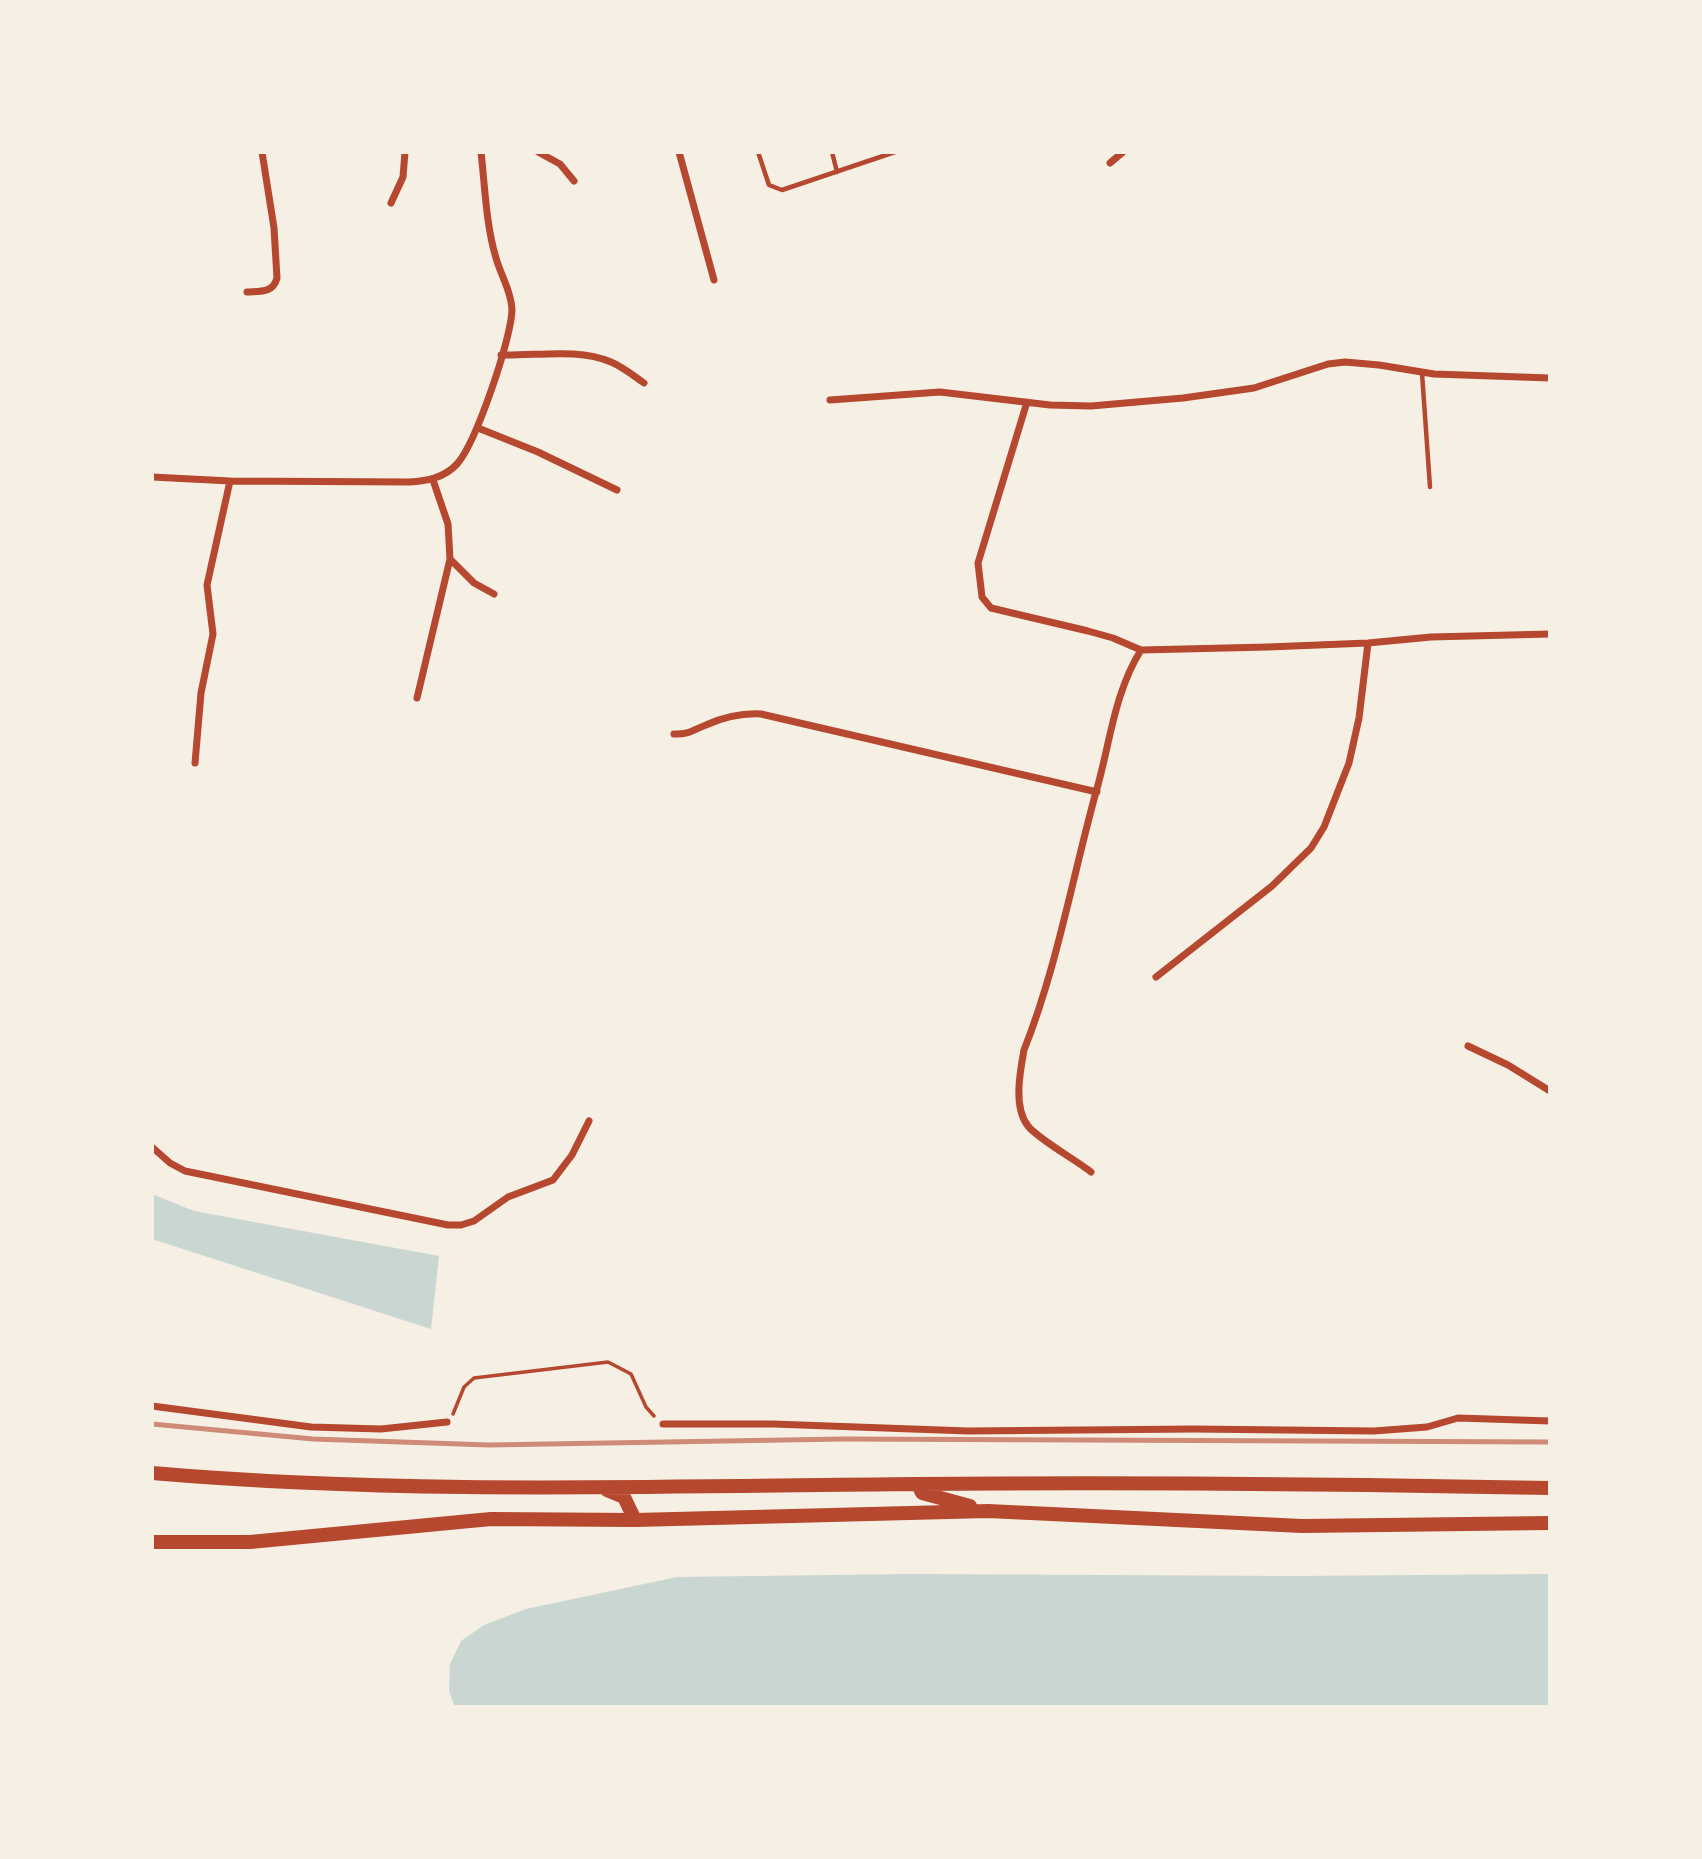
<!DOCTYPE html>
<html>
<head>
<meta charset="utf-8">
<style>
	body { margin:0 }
	#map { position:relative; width:1702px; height:1859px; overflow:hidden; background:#f6efe4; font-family:"Alegreya Sans",sans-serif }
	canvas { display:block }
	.frame { position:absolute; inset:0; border:154px solid #f6efe4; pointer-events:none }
</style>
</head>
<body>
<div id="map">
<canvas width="1702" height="1859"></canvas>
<div class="frame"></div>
</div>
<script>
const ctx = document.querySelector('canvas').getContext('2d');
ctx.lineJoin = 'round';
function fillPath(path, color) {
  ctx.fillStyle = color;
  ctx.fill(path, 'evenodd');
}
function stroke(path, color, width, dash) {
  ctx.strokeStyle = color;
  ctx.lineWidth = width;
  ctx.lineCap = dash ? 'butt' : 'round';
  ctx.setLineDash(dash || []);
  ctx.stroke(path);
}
fillPath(new Path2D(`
	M152 1194 194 1211 439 1256 431 1329 152 1239Z
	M910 1574 1293 1576 1550 1574V1707H455L449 1691 450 1664 461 1641 484 1625 526 1609 677 1577Z`), '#c9d6d2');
stroke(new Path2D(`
	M453 1414 464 1387 474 1378 608 1362 631 1374 646 1407 654 1416`), '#b5482f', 3.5);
stroke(new Path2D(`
	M758 152 769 185 782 190 895 152
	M832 152 837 172
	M1422 373 1430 487`), '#b5482f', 4.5);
stroke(new Path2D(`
	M538 152 560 164 574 181
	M679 152 714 280
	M1110 163 1123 152
	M391 203 403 177 405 152
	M247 292C261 291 273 293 277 278L274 228 262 152
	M501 355C537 356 578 348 611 362 623 367 634 376 644 383
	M830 400 940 392 1050 405 1091 406 1183 398 1254 388 1328 364 1345 362 1379 365 1434 374 1550 378
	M1027 402 978 563 982 597 991 608 1088 631 1113 638 1141 650 1268 647 1368 643 1431 637 1550 634
	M478 428 538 452 617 490
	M152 477 230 481 409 482C427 481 444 478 457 464 476 443 512 337 512 309 511 290 501 276 496 258 486 225 485 187 481 152
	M433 480 448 524 450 559 474 583 494 594
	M417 698 450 559
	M674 734C688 735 693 730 706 725 724 717 741 713 761 714L1097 792
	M195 763 201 693 213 634 207 585 230 481
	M1156 977 1272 886 1311 848 1324 827 1349 763 1359 718 1368 643
	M1468 1046 1508 1065 1550 1091
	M152 1147 170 1163 185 1171 448 1225H461L474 1221 508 1197 553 1180 572 1155 589 1121
	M1091 1172C1076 1160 1038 1139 1028 1126 1013 1107 1020 1072 1024 1050 1057 967 1072 879 1096 792 1110 744 1114 693 1141 650
	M152 1406 311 1427 381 1429 447 1422
	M663 1424H773L968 1431 1194 1429 1374 1431 1427 1427 1458 1418 1550 1421`), '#b5482f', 7);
stroke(new Path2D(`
	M152 1473C407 1495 663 1486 918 1484 1128 1482 1339 1484 1550 1488
	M918 1484 922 1493 970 1506
	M607 1490 624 1497 635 1520
	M152 1542H250L491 1519 635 1520 988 1511 1302 1526 1550 1523`), '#b5482f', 14);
stroke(new Path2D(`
	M152 1424 313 1439 489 1445 843 1439 1550 1442`), '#cf8b77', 5);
</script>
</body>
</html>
